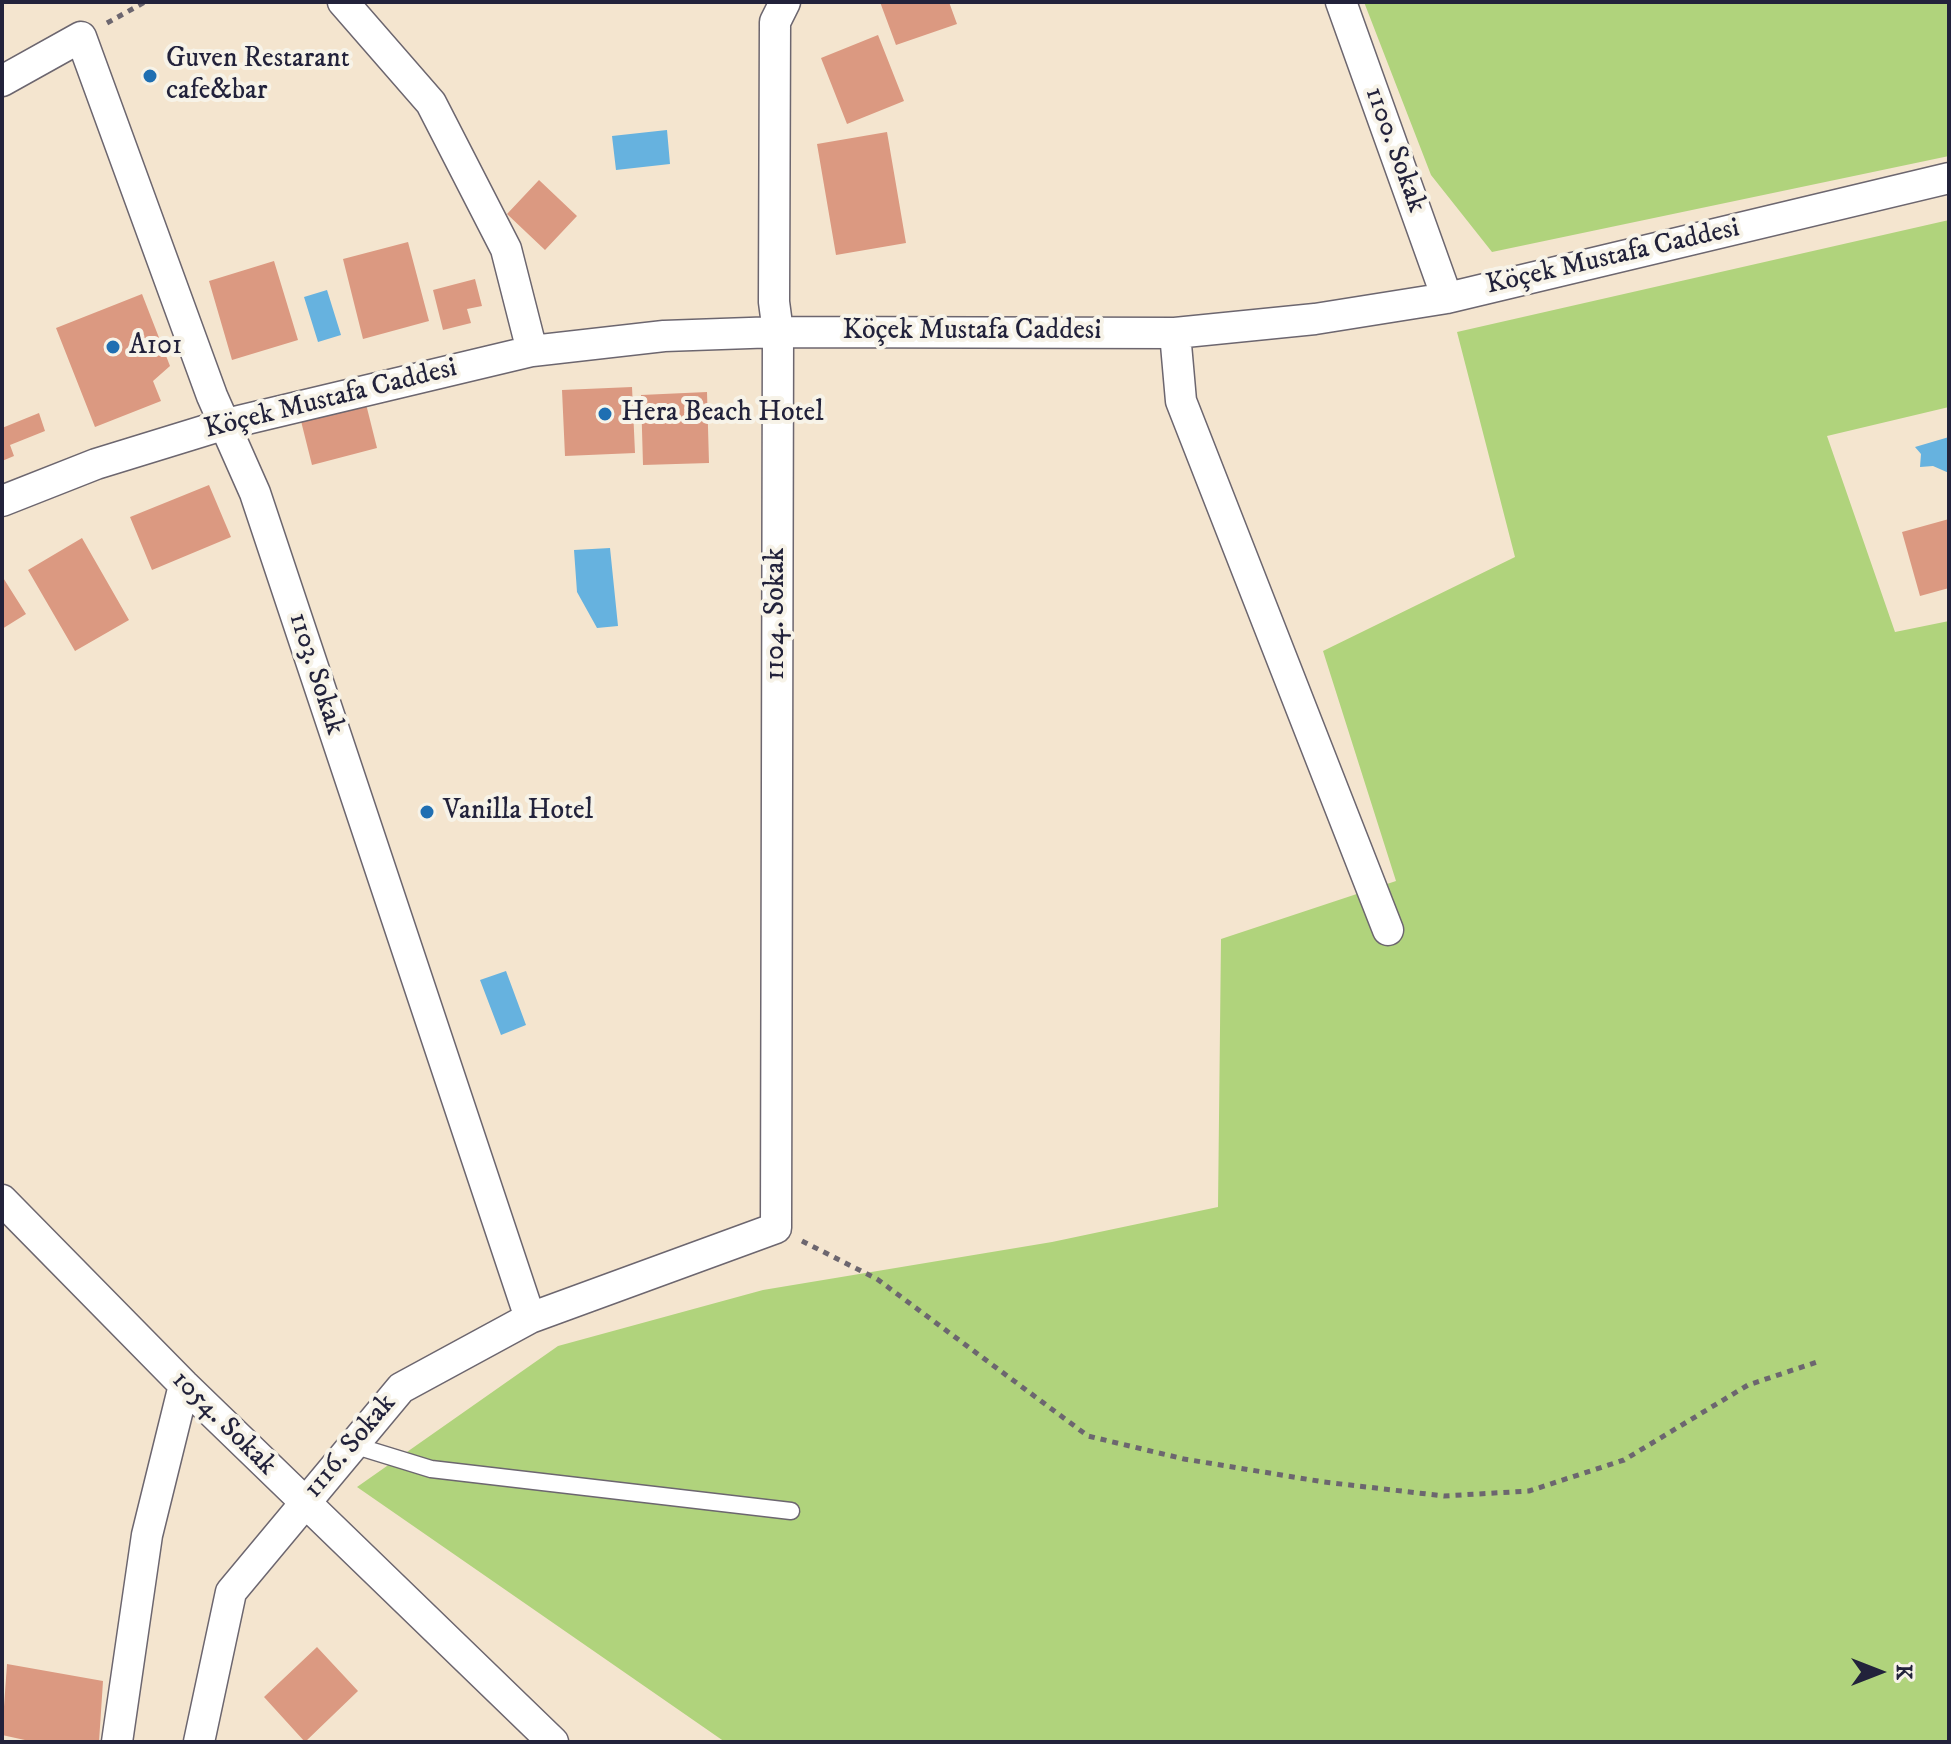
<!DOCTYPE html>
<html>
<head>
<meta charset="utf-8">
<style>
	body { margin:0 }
	#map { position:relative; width:1951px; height:1744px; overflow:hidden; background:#f4e5cf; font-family:"IM FELL DW Pica",serif }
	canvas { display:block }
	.frame { position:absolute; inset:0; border:4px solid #22223b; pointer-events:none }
	.north { position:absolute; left:1839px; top:1632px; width:80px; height:80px; -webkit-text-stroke:6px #f7f3e8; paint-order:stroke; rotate:90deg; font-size:22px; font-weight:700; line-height:32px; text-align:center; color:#22223b }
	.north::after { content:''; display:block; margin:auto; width:28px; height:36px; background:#22223b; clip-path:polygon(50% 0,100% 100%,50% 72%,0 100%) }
</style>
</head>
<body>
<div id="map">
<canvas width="1951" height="1744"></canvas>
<div class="frame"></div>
<div class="north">K</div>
</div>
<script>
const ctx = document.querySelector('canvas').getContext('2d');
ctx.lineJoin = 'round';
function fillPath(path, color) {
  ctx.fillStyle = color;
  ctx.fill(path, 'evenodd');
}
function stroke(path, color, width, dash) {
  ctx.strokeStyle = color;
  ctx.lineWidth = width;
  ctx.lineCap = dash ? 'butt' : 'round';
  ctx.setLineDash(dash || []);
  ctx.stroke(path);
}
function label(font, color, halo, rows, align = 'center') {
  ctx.font = font + ' "IM FELL DW Pica",serif';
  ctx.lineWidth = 8;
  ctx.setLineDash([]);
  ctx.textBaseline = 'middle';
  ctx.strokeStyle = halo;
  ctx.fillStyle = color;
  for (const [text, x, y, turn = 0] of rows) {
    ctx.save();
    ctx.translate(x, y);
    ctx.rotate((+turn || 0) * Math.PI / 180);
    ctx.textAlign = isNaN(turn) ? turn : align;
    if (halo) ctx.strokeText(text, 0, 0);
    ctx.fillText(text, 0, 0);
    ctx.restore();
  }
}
fillPath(new Path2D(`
	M1364 2H1949V156L1492 252 1431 175Z
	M1949 220V407L1827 436 1895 632 1949 621V1742H725L357 1487 558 1346 763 1290 1052 1242 1218 1207 1221 939 1396 881 1323 651 1515 557 1457 332Z`), '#b0d37c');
fillPath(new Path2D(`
	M667 130 670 164 616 170 612 136Z
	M327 290 341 335 318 342 304 297Z
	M1949 437V473L1933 466 1920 467 1921 454 1915 447Z
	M610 548 618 626 597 628 577 592 574 550Z
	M506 971 526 1025 501 1035 480 980Z`), '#66b2df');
fillPath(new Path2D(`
	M880 2H949L957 24 896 45Z
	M878 35 904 101 847 124 821 58Z
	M887 132 906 243 836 255 817 144Z
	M539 180 577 216 545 250 507 214Z
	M408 242 429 321 363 339 343 259Z
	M274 261 298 340 232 360 209 281Z
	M475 279 482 306 467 309 471 323 443 330 433 290Z
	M142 294 170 366 153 381 161 401 95 427 56 328Z
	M632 387 635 453 565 456 562 390Z
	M707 392 709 463 643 465 641 395Z
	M366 404 377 448 312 465 301 421Z
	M39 413 45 431 10 445 14 456 2 461V428Z
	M209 485 231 537 152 570 130 517Z
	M1949 519V588L1920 596 1902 532Z
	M82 538 129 620 75 651 28 570Z
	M2 576 26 614 2 629Z
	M317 1647 358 1691 305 1742 264 1697Z
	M7 1664 103 1681 99 1742H34L2 1735Z`), '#db9981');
const lane = new Path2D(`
	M353 1445 431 1469 791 1511`);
const street = new Path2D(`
	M343 2 431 103 506 249 532 351
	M1341 2 1447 298
	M2 81 81 37 212 396 255 493 530 1318
	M1175 333 1181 401 1388 930
	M2 501 96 464 226 424 532 351 664 336 778 332 1175 333 1315 319 1447 298 1949 178
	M2 1200 184 1385 553 1742
	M117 1742 147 1535 184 1385
	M199 1742 231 1592 401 1388 530 1318 776 1228 778 332 774 302 775 22 785 2`);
stroke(lane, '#6c666f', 19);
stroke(street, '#6c666f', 33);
stroke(new Path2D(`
	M107 23 145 2
	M802 1241 877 1279 1088 1436 1184 1459 1324 1482 1444 1496 1529 1491 1624 1460 1748 1385 1817 1362`), '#6c666f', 5, [6, 6]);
stroke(lane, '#fff', 16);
stroke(street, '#fff', 30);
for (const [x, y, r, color] of [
	[150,76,8,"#1f6fb2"],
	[113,347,8,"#1f6fb2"],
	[605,414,8,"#1f6fb2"],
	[427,812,8,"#1f6fb2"]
]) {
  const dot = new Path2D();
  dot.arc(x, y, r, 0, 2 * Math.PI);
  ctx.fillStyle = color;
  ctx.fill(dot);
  stroke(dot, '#f7f3e8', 3);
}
label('28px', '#22223b', '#f7f3e8', [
	["Guven Restarant",166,60],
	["cafe&bar",166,92],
	["A101",129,347],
	["Hera Beach Hotel",621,414],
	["Vanilla Hotel",443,812]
], 'left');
label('28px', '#22223b', '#f7f3e8', [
	["1100. Sokak",1394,150,70],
	["Köçek Mustafa Caddesi",1613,258,-13],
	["Köçek Mustafa Caddesi",972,332],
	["Köçek Mustafa Caddesi",331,400,-14],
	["1104. Sokak",777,614,-90],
	["1103. Sokak",315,674,72],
	["1054. Sokak",223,1424,45],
	["1116. Sokak",351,1447,-50]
]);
</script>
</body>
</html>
